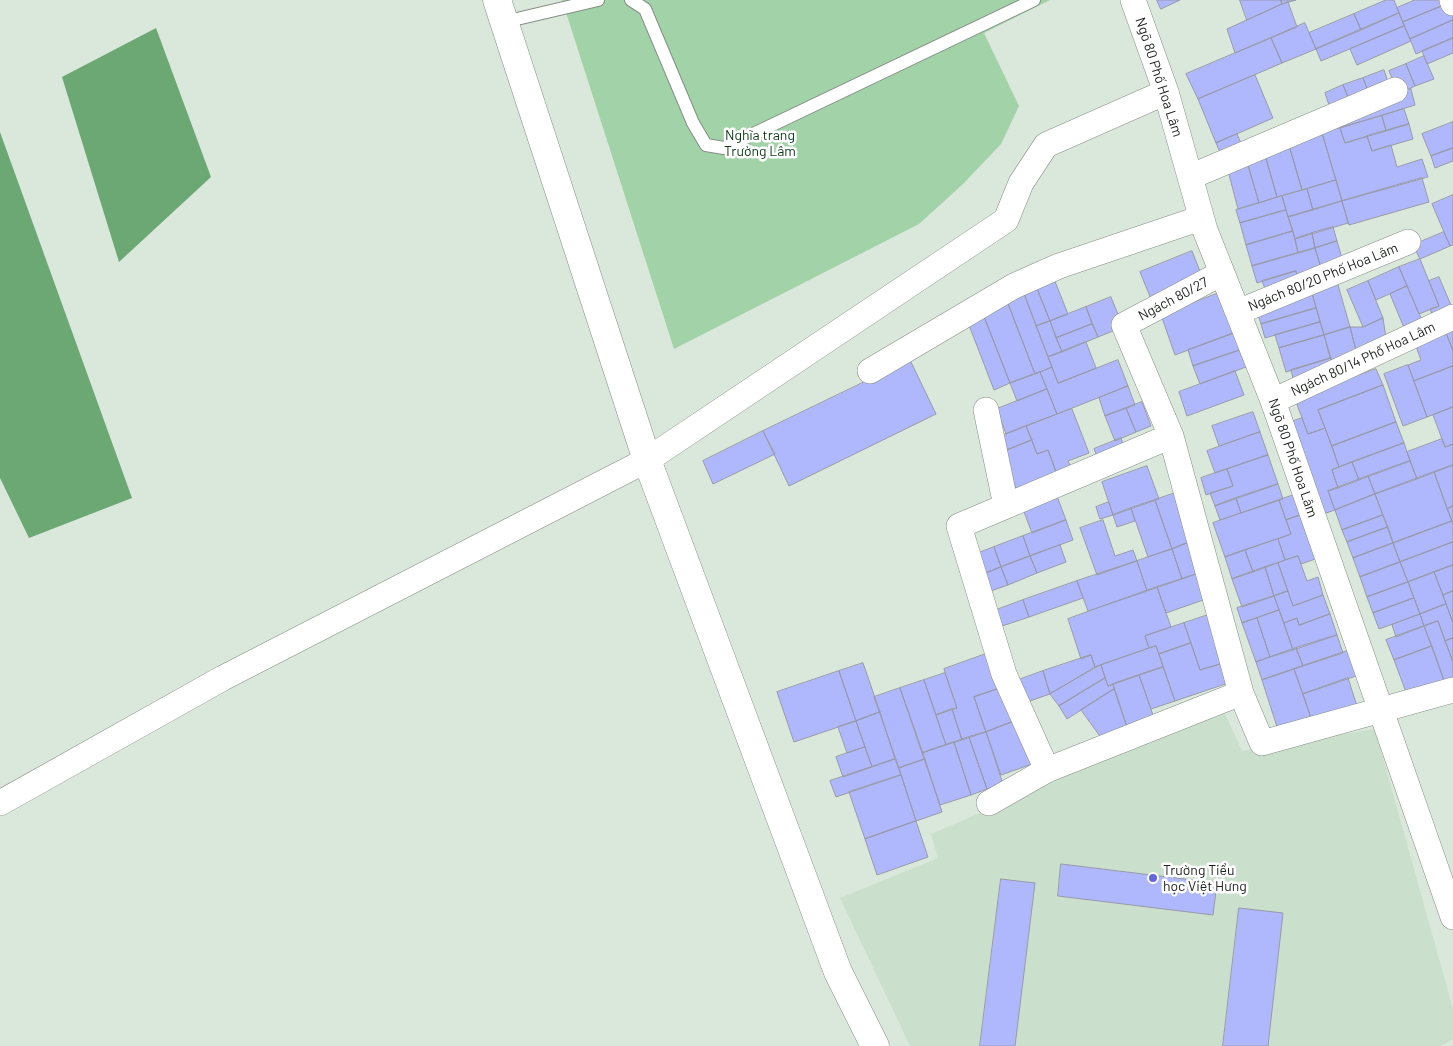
<!DOCTYPE html>
<html>
<head>
<meta charset="utf-8">
<style>
	body { margin:0 }
	canvas { display:block; background:#dae7db }
</style>
</head>
<body>
<canvas width="1453" height="1046"></canvas>
<script>
const ctx = document.querySelector('canvas').getContext('2d');
ctx.lineJoin = 'round';
function fillPath(path, color) {
  ctx.fillStyle = color;
  ctx.fill(path, 'evenodd');
}
function stroke(path, color, width, dash) {
  ctx.strokeStyle = color;
  ctx.lineWidth = width;
  ctx.lineCap = dash ? 'butt' : 'round';
  ctx.setLineDash(dash || []);
  ctx.stroke(path);
}
function label(font, color, halo, rows, align = 'center') {
  ctx.font = font + ' Barlow,sans-serif';
  ctx.lineWidth = 5;
  ctx.setLineDash([]);
  ctx.textBaseline = 'middle';
  ctx.strokeStyle = halo;
  ctx.fillStyle = color;
  for (const [text, x, y, turn = 0] of rows) {
    ctx.save();
    ctx.translate(x, y);
    ctx.rotate((+turn || 0) * Math.PI / 180);
    ctx.textAlign = isNaN(turn) ? turn : align;
    if (halo) ctx.strokeText(text, 0, 0);
    ctx.fillText(text, 0, 0);
    ctx.restore();
  }
}
fillPath(new Path2D(`
	M1223 709 1242 751 1375 729 1453 1009V1039L1441 1046H910L840 898 938 858 931 834Z`), '#cbdfcd');
fillPath(new Path2D(`
	M562 0H1050L984 33 1019 106 1001 144 963 184 919 224 674 349Z`), '#a2d2a7');
fillPath(new Path2D(`
	M156 28 211 177 119 262 62 77Z
	M0 132 132 498 29 538 0 478Z`), '#6ca874');
const building = new Path2D(`
	M1157 0H1180L1161 9Z
	M1240 0H1281L1282 4 1247 20Z
	M1281 0H1296L1282 4Z
	M1386 0H1394L1399 13 1361 30 1354 14Z
	M1415 0H1448L1449 3 1403 22 1397 8Z
	M1288 2 1297 27 1235 53 1227 29 1282 4Z
	M1449 3 1453 11V20L1410 39 1403 22Z
	M1399 13 1404 26 1321 61 1316 49Z
	M1354 14 1361 30 1316 49 1309 33Z
	M1453 20V38L1416 54 1410 39Z
	M1305 23 1316 49 1282 63 1271 38Z
	M1404 26 1411 41 1357 65 1350 49Z
	M1271 38 1282 63 1198 99 1186 74Z
	M1453 38V53L1427 64 1422 51Z
	M1424 56 1434 79 1415 86 1406 64Z
	M1406 64 1415 86 1399 94 1389 71Z
	M1384 70 1390 88 1370 96 1363 78Z
	M1255 75 1273 118 1216 143 1198 99Z
	M1363 78 1370 96 1351 104 1343 85Z
	M1343 85 1351 104 1331 111 1325 93Z
	M1411 89 1415 105 1340 128 1338 117Z
	M1404 109 1409 124 1386 131 1382 116Z
	M1382 116 1386 131 1345 143 1340 128Z
	M1453 122V148L1431 156 1422 134Z
	M1409 124 1413 139 1372 151 1367 136Z
	M1340 128 1345 143 1367 136 1372 151 1391 145 1397 167 1422 159 1428 177 1342 201 1322 133Z
	M1322 133 1336 180 1302 190 1288 142Z
	M1237 134 1243 148 1222 157 1216 143Z
	M1288 142 1302 190 1277 197 1265 155Z
	M1453 148V161L1435 168 1431 156Z
	M1265 155 1277 197 1259 203 1247 161Z
	M1247 162 1259 203 1238 209 1227 167Z
	M1422 178 1429 202 1349 225 1342 201Z
	M1336 180 1342 201 1313 210 1307 189Z
	M1307 189 1313 210 1288 217 1282 196Z
	M1453 195V245L1450 246 1432 204Z
	M1282 196 1286 210 1240 223 1236 210Z
	M1342 201 1348 223 1295 239 1288 217Z
	M1286 210 1293 231 1246 245 1240 223Z
	M1333 227 1337 241 1315 248 1312 233Z
	M1293 231 1298 253 1252 266 1246 245Z
	M1444 232 1450 246 1420 259 1413 245Z
	M1312 233 1315 248 1298 253 1295 239Z
	M1337 241 1344 265 1322 272 1315 248Z
	M1315 248 1323 274 1299 281 1296 271 1257 283 1252 266Z
	M1192 251 1203 279 1151 299 1140 272Z
	M1420 259 1439 306 1419 314 1399 267Z
	M1399 267 1407 286 1376 300 1368 281Z
	M1296 271 1299 281 1266 291 1262 281Z
	M1439 277 1453 310 1434 319 1430 309 1439 306 1429 281Z
	M1054 279 1068 314 1050 321 1036 286Z
	M1368 281 1383 318 1363 327 1347 290Z
	M1338 285 1350 327 1324 335 1312 293Z
	M1036 286 1050 321 1036 326 1023 291Z
	M1407 286 1425 327 1407 335 1390 294Z
	M1023 291 1052 367 1035 374 1006 298Z
	M1219 293 1234 333 1175 355 1161 315Z
	M1312 293 1316 308 1261 324 1256 308Z
	M1111 297 1123 327 1098 337 1086 307Z
	M1008 304 1035 374 1010 383 983 314Z
	M1086 307 1092 324 1056 338 1050 321Z
	M1316 308 1320 322 1265 338 1261 324Z
	M983 314 1010 383 994 390 967 320Z
	M1383 318 1387 345 1358 358 1350 327H1363Z
	M1050 321 1062 352 1048 357 1036 326Z
	M1320 322 1324 335 1279 348 1275 335Z
	M1092 324 1098 337 1062 352 1056 338Z
	M1350 327 1358 358 1332 365 1324 335Z
	M1453 327V351L1445 330Z
	M1445 330 1453 351V366L1414 381 1408 365 1421 360 1414 341Z
	M1234 333 1240 350 1193 366 1188 350Z
	M1324 335 1331 358 1286 372 1279 348Z
	M1086 342 1096 368 1058 383 1048 357Z
	M1240 350 1246 367 1200 384 1193 366Z
	M1331 358 1334 371 1294 382 1291 370Z
	M910 360 936 414 789 486 763 431Z
	M1118 360 1128 386 1057 414 1040 372 1052 367 1058 383Z
	M1408 365 1427 417 1403 426 1384 374Z
	M1453 366V407L1427 417 1414 381Z
	M1376 369 1383 385 1318 410 1325 428 1308 434 1295 399Z
	M1235 371 1244 395 1187 416 1179 392Z
	M1040 372 1047 389 1017 401 1010 383Z
	M1383 385 1396 422 1332 446 1318 410Z
	M1128 386 1135 405 1105 416 1099 398Z
	M1047 389 1057 414 1006 434 997 409Z
	M1142 402 1151 426 1136 432 1126 408Z
	M1453 407V444L1445 447 1433 415Z
	M1126 408 1136 432 1115 441 1105 416Z
	M1072 409 1089 453 1068 461 1074 474 1059 480 1048 450 1037 454 1026 426Z
	M1253 412 1260 432 1219 446 1212 426Z
	M1302 418 1308 434 1325 428 1339 467 1332 470 1338 488 1328 491 1335 510 1317 516 1283 425Z
	M1396 422 1404 443 1339 467 1332 446Z
	M1026 426 1032 440 1002 452 996 438Z
	M763 431 775 454 713 484 703 461Z
	M1260 432 1268 455 1215 473 1207 451Z
	M1121 438 1126 453 1100 463 1094 449Z
	M1442 439 1445 447 1453 444V465L1417 479 1407 452Z
	M1032 440 1037 454 1048 450 1059 480 1019 496 1002 452Z
	M1404 443 1410 461 1359 480 1352 462Z
	M1268 455 1278 484 1215 506 1210 493 1233 486 1227 469Z
	M1410 461 1417 479 1375 494 1368 476Z
	M1352 462 1359 480 1338 488 1332 470Z
	M1453 465V506L1447 509 1434 472Z
	M1147 466 1159 499 1113 515 1102 482Z
	M1227 469 1233 486 1206 495 1201 478Z
	M1434 472 1452 521 1393 543 1375 494Z
	M1368 476 1375 494 1335 510 1328 491Z
	M1278 484 1283 499 1241 513 1236 498Z
	M1055 491 1066 520 1032 533 1021 504Z
	M1175 493 1192 541 1172 549 1155 500Z
	M1300 493 1306 513 1286 520 1279 500Z
	M1375 494 1383 515 1342 530 1335 510Z
	M1236 498 1241 513 1220 520 1215 506Z
	M1155 500 1172 549 1148 557 1131 508Z
	M1279 500 1291 534 1225 557 1213 523Z
	M1109 502 1113 515 1100 519 1096 507Z
	M1453 506V524L1447 509Z
	M1131 508 1135 521 1117 527 1113 515Z
	M1306 513 1321 557 1301 564 1298 556 1285 560 1278 539 1291 534 1286 520Z
	M1383 515 1388 527 1347 542 1342 530Z
	M1066 520 1073 540 1030 556 1023 536Z
	M1103 520 1115 556 1133 550 1137 561 1097 575 1080 528Z
	M1452 521 1453 524V542L1400 562 1393 543Z
	M1388 527 1393 543 1353 558 1347 542Z
	M1023 536 1030 556 1001 567 994 547Z
	M1278 539 1285 560 1253 572 1245 550Z
	M1192 541 1202 572 1182 579 1172 549Z
	M1453 542V565L1408 582 1400 562Z
	M1393 543 1400 562 1360 577 1353 558Z
	M1060 545 1066 562 1037 573 1030 556Z
	M994 547 1001 567 979 576 971 556Z
	M1172 549 1182 579 1147 591 1137 561Z
	M1245 550 1253 572 1232 579 1225 557Z
	M1030 556 1037 573 1008 585 1001 567Z
	M1298 556 1307 581 1318 577 1323 595 1293 606 1278 563Z
	M1137 561 1147 591 1088 611 1077 581Z
	M1400 562 1408 582 1367 597 1360 577Z
	M1278 563 1288 591 1274 596 1265 567Z
	M1453 565V591L1443 595 1434 572Z
	M1001 567 1008 585 985 593 979 576Z
	M1265 567 1274 596 1242 607 1232 579Z
	M1434 572 1446 604 1420 614 1408 582Z
	M1197 574 1206 599 1166 613 1157 587Z
	M1077 581 1083 598 1029 617 1023 600Z
	M1408 582 1414 598 1373 613 1367 597Z
	M1157 587 1171 627 1145 636 1149 648 1095 667 1091 655 1081 659 1068 619Z
	M1288 591 1293 606 1323 595 1330 614 1299 625 1297 618 1284 623 1274 596Z
	M1453 591V623L1443 595Z
	M1274 596 1279 610 1242 623 1237 608Z
	M1414 598 1420 614 1379 629 1373 613Z
	M1023 600 1029 617 996 628 991 612Z
	M1446 604 1453 623V638L1445 641 1438 621 1424 626 1420 614Z
	M1279 610 1293 650 1270 657 1257 618Z
	M1214 613 1230 661 1200 670 1184 623Z
	M1330 614 1337 635 1293 650 1284 623 1297 618 1299 625Z
	M1420 614 1424 626 1396 637 1392 625Z
	M1257 618 1270 657 1256 662 1242 623Z
	M1438 621 1453 662V683L1446 686 1424 626Z
	M1184 623 1191 643 1159 654 1156 646 1149 648 1145 636Z
	M1424 626 1432 646 1394 660 1386 640Z
	M1337 635 1343 653 1303 666 1296 648Z
	M1453 638V662L1445 641Z
	M1191 643 1200 670 1230 661 1237 680 1175 701 1159 654Z
	M1156 646 1163 667 1108 686 1101 665Z
	M1432 646 1446 686 1409 700 1394 660Z
	M1296 648 1303 666 1262 680 1256 662Z
	M1353 649 1362 674 1303 694 1294 669Z
	M994 651 1006 686 974 697 986 732 962 740 952 709 957 708 944 669Z
	M1091 655 1095 667 1050 694 1043 671Z
	M863 663 880 712 856 721 839 671Z
	M1101 665 1105 678 1059 706 1050 694Z
	M1163 667 1175 701 1151 709 1139 675Z
	M1294 669 1312 721 1279 733 1262 680Z
	M839 671 856 721 794 742 777 692Z
	M1043 671 1050 694 1021 704 1013 682Z
	M945 673 957 708 936 715 924 680Z
	M1139 675 1154 718 1127 727 1113 684Z
	M1105 678 1108 686 1113 684 1114 689 1067 719 1059 706Z
	M1348 678 1357 706 1312 721 1303 694Z
	M924 680 946 745 922 753 900 688Z
	M1006 686 1017 720 986 732 974 697Z
	M900 688 925 759 899 768 874 697Z
	M1114 689 1127 727 1102 739 1081 710Z
	M952 709 962 740 946 745 936 715Z
	M880 712 895 759 872 767 856 721Z
	M1017 720 1032 764 1001 775 986 732Z
	M856 721 865 747 847 753 838 727Z
	M986 732 1003 784 987 789 969 737Z
	M969 737 987 789 971 795 954 742Z
	M954 742 971 795 940 805 922 753Z
	M865 747 872 767 843 777 836 757Z
	M895 759 901 775 836 797 830 781Z
	M925 759 942 812 916 821 899 768Z
	M901 775 916 821 865 839 849 792Z
	M916 821 928 857 877 875 865 839Z
	M1061 864 1217 883 1213 915 1058 896Z
	M1001 879 1035 883 1015 1046H980Z
	M1239 908 1283 913 1268 1046H1223Z`);
fillPath(building, '#afb8fd');
stroke(building, '#989aa9', 1);
const lane = new Path2D(`
	M631 0 645 9 693 123 706 145 724 148 1034 0
	M504 22 598 0`);
const street = new Path2D(`
	M1133 0 1166 92 1205 230 1273 401 1453 917
	M1452 0 1453 3
	M1190 177 1395 90
	M1222 273 1124 325 1171 436 1241 693 1262 743 1453 690
	M1238 312 1408 242
	M870 371 1014 286 1059 266 1201 218
	M1273 401 1453 317
	M986 410 1006 506
	M1047 770 1004 674 959 526 1171 436
	M0 803 223 678 647 460 1006 220 1021 183 1046 145 1166 92
	M989 803 1047 770 1241 693`);
const secondary = new Path2D(`
	M497 0 647 460 838 972 875 1046`);
stroke(lane, '#849085', 14);
stroke(street, '#849085', 26);
stroke(secondary, '#849085', 29);
stroke(lane, '#fff', 12);
stroke(street, '#fff', 25);
stroke(secondary, '#fff', 28);
for (const [x, y, r, color] of [
	[1153,878,5,"#6466df"]
]) {
  const dot = new Path2D();
  dot.arc(x, y, r, 0, 2 * Math.PI);
  ctx.fillStyle = color;
  ctx.fill(dot);
  stroke(dot, '#fff', 2);
}
label('14px', '#1d211d', '#fff', [
	["Ngõ 80 Phố Hoa Lâm",1159,77,72],
	["Ngách 80/20 Phố Hoa Lâm",1323,277,-22],
	["Ngách 80/27",1173,299,-28],
	["Ngách 80/14 Phố Hoa Lâm",1363,359,-25],
	["Ngõ 80 Phố Hoa Lâm",1293,458,71]
]);
label('14px', '#0c3a17', '#fff', [
	["Nghĩa trang",760,135],
	["Trường Lâm",760,151]
]);
label('14px', '#1d211d', '#fff', [
	["Trường Tiểu",1163,870],
	["học Việt Hưng",1163,886]
], 'left');
</script>
</body>
</html>
